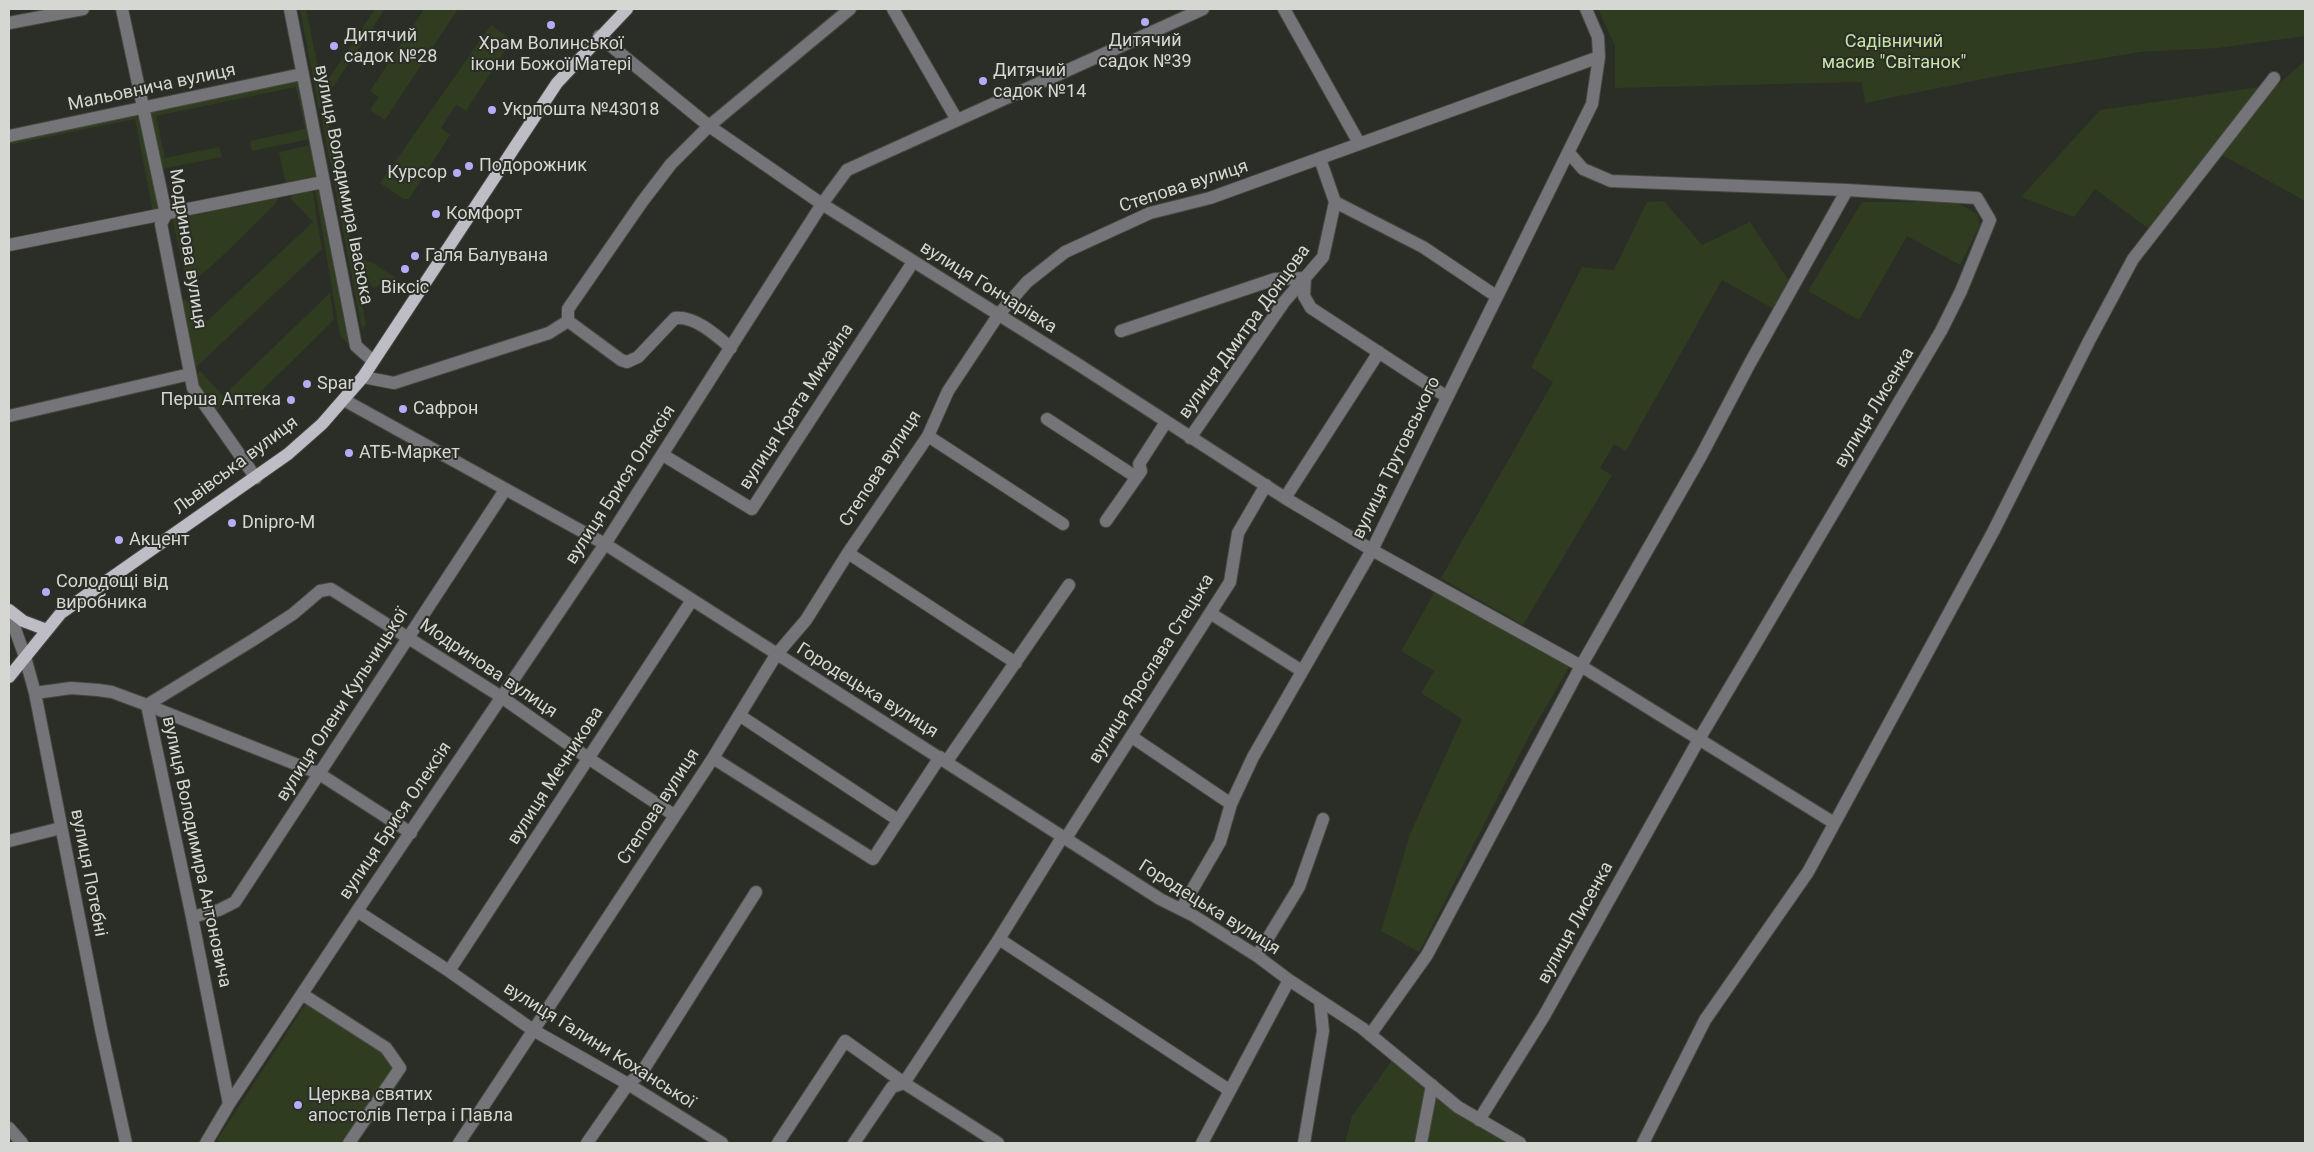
<!DOCTYPE html>
<html>
<head>
<meta charset="utf-8">
<style>
	body { margin:0 }
	#map { position:relative; width:2314px; height:1152px; overflow:hidden; background:#2b2e27; font-family:Roboto,sans-serif }
	canvas { display:block }
	.frame { position:absolute; inset:0; border:10px solid #d4d7d2; pointer-events:none }
</style>
</head>
<body>
<div id="map">
<canvas width="2314" height="1152"></canvas>
<div class="frame"></div>
</div>
<script>
const ctx = document.querySelector('canvas').getContext('2d');
ctx.lineJoin = 'round';
function fillPath(path, color) {
  ctx.fillStyle = color;
  ctx.fill(path, 'evenodd');
}
function stroke(path, color, width, dash) {
  ctx.strokeStyle = color;
  ctx.lineWidth = width;
  ctx.lineCap = dash ? 'butt' : 'round';
  ctx.setLineDash(dash || []);
  ctx.stroke(path);
}
function label(font, color, halo, rows, align = 'center') {
  ctx.font = font + ' Roboto,sans-serif';
  ctx.lineWidth = 4;
  ctx.setLineDash([]);
  ctx.textBaseline = 'middle';
  ctx.strokeStyle = halo;
  ctx.fillStyle = color;
  for (const [text, x, y, turn = 0] of rows) {
    ctx.save();
    ctx.translate(x, y);
    ctx.rotate((+turn || 0) * Math.PI / 180);
    ctx.textAlign = isNaN(turn) ? turn : align;
    if (halo) ctx.strokeText(text, 0, 0);
    ctx.fillText(text, 0, 0);
    ctx.restore();
  }
}
fillPath(new Path2D(`
	M300 9H306L326 107 319 108Z
	M375 9H385L333 87 326 83Z
	M424 9H458L385 120 370 110 379 97 370 91Z
	M1598 9H2305V36L2218 48 2140 52 2003 75 1865 103 1862 82 1615 88V46Z
	M491 25 512 40 466 111 456 105 441 128 450 135 409 199H404L380 183Z
	M2305 61V201L2222 155 2275 87Z
	M298 79 310 139 252 151 250 141 305 129 296 87 156 116 165 158 219 147 222 157 162 169 149 110Z
	M2260 87 2149 229 2095 189 2074 217 2021 197 2100 110Z
	M141 112 159 206 153 212 135 119 9 145V139Z
	M327 113 339 176 333 177 321 114Z
	M311 145 319 178 286 185 279 152Z
	M340 182 366 325 362 329 334 183Z
	M318 187 349 345 340 335 315 188Z
	M312 188 322 249 192 371 179 304 185 299 207 321 313 222 290 198 297 191Z
	M278 197 276 203C264 215 197 284 187 284L172 218Z
	M1664 201 1702 245 1750 222 1789 281 1774 309 1722 280 1626 451 1614 444 1600 468 1612 475 1523 625 1441 578 1553 382 1531 367 1582 267 1614 270 1647 202Z
	M1862 202H1956L1977 214 1980 225 1960 265 1907 236 1859 320 1808 291Z
	M356 257 373 263 396 278 373 288 368 280 361 279Z
	M330 293 334 320 242 410 226 393Z
	M200 371 227 400 214 413 194 377Z
	M1435 592 1569 667 1529 736 1419 952 1381 931 1410 834 1462 719 1421 693 1434 671 1401 651Z
	M307 1002 383 1052 395 1069 345 1143H221L217 1140Z
	M1393 1059 1427 1087 1415 1143H1345L1352 1116Z
	M1435 1093 1454 1111 1509 1143H1426Z`), '#2f3c1f');
const minor = new Path2D(`
	M122 9 166 214 161 224 193 388 256 478
	M290 9 356 346 373 361
	M893 9 957 120
	M1284 9 1359 143
	M9 23 83 9
	M599 36 709 126 822 204 1079 365 1285 498 1372 550 1581 666 1834 823
	M9 136 302 74
	M1335 202 1423 247 1496 296
	M9 245 323 182
	M1305 278 1304 296 1311 308 1447 397
	M568 321 621 360 627 362 638 357 675 318C695 316 716 335 731 348
	M1121 331 1275 279 1305 278
	M363 377 394 383 549 333 568 321V309L642 202 671 164 709 126 850 9
	M344 400 605 544 1160 899 1194 916 1257 956 1289 980 1362 1028 1458 1107 1520 1143
	M9 416 190 374
	M1047 419 1136 477
	M928 436 1063 524
	M1190 438 1284 302 1323 257 1335 202 1320 159
	M663 455 752 509 913 262
	M1285 498 1379 352
	M1106 521 1141 471 1139 464 1166 422
	M848 553 1016 663
	M9 612 25 657 35 693 101 1029 126 1143
	M1210 613 1302 671
	M35 693 71 688 98 690 112 692 147 705 318 773 411 833
	M739 715 898 820
	M1132 737 1231 804
	M713 758 873 859 940 757
	M947 761 1069 585
	M1066 838 1230 582 1238 533 1266 485
	M9 841 61 828
	M1181 909 1220 842 1231 804 1253 757 1372 550 1592 104 1599 57 1598 37 1586 9
	M357 911 449 971 533 1030 628 1084 722 1143
	M192 917 219 910 235 902 505 490
	M999 939 1229 1090
	M1257 956 1299 887 1323 819
	M449 971 692 600
	M302 994 386 1048 400 1068 349 1143
	M1370 1035 1427 955 1581 666 1701 456 1750 363 1847 190
	M229 1104 192 917 147 705 253 640 293 614 320 591 331 589 500 696 588 758 674 815
	M1479 1120 1544 1016 1698 741 1941 331 1961 291 1990 220 1977 198 1847 190 1611 181 1583 169 1569 153
	M9 1128 22 1143
	M206 1143 229 1104 357 911 605 544 822 204 847 170 1203 9
	M459 1143 713 758 776 655 806 620 848 553 928 436 948 391 999 314 1027 282 1065 252 1150 213 1210 198 1599 57
	M587 1143 628 1084 642 1072 756 892
	M778 1143 845 1041 904 1083 998 1143
	M854 1143 892 1087 904 1083 999 939 1063 836
	M1202 1143 1289 980
	M1304 1143 1323 1031 1320 1001
	M1421 1143 1432 1085
	M1643 1143 1705 1020 1808 872 1993 532 2089 341 2133 259 2274 78`);
const major = new Path2D(`
	M9 610 23 621 47 630
	M9 677 61 613 288 454 322 424 363 377 557 83 627 9`);
stroke(minor, '#464942', 14);
stroke(major, '#464942', 14);
stroke(minor, '#757579', 12);
stroke(major, '#bebdc5', 12);
for (const [x, y, r, color] of [
	[1145,22,5,"#b7abf8"],
	[551,25,5,"#b7abf8"],
	[334,46,5,"#b7abf8"],
	[983,81,5,"#b7abf8"],
	[492,110,5,"#b7abf8"],
	[469,166,5,"#b7abf8"],
	[457,173,5,"#b7abf8"],
	[436,214,5,"#b7abf8"],
	[415,256,5,"#b7abf8"],
	[405,269,5,"#b7abf8"],
	[307,384,5,"#b7abf8"],
	[291,400,5,"#b7abf8"],
	[403,409,5,"#b7abf8"],
	[349,453,5,"#b7abf8"],
	[232,523,5,"#b7abf8"],
	[119,540,5,"#b7abf8"],
	[46,592,5,"#b7abf8"],
	[298,1105,5,"#b7abf8"]
]) {
  const dot = new Path2D();
  dot.arc(x, y, r, 0, 2 * Math.PI);
  ctx.fillStyle = color;
  ctx.fill(dot);
  stroke(dot, '#2b2e27', 2);
}
label('18px', '#d4d7d2', '#2b2e27', [
	["Дитячий",344,36],
	["садок №28",344,57],
	["Дитячий",1145,41,"center"],
	["садок №39",1145,62,"center"],
	["Храм Волинської",551,44,"center"],
	["ікони Божої Матері",551,65,"center"],
	["Дитячий",993,71],
	["садок №14",993,92],
	["Укрпошта №43018",502,110],
	["Подорожник",479,166],
	["Курсор",447,173,"right"],
	["Комфорт",446,214],
	["Галя Балувана",425,256],
	["Віксіс",405,288,"center"],
	["Spar",317,384],
	["Перша Аптека",281,400,"right"],
	["Сафрон",413,409],
	["АТБ-Маркет",359,453],
	["Dnipro-M",242,523],
	["Акцент",129,540],
	["Солодощі від",56,582],
	["виробника",56,603],
	["Церква святих",308,1095],
	["апостолів Петра і Павла",308,1116]
], 'left');
label('18px', '#c7e4a7', '#2b2e27', [
	["Садівничий",1894,42],
	["масив \"Світанок\"",1894,63]
]);
label('18px', '#d4d7d2', '#2b2e27', [
	["Мальовнича вулиця",152,88,-12],
	["вулиця Володимира Івасюка",343,185,79],
	["Степова вулиця",1184,187,-18],
	["Модринова вулиця",187,249,81],
	["вулиця Гончарівка",988,288,32],
	["вулиця Дмитра Донцова",1245,332,-54],
	["вулиця Крата Михайла",797,407,-57],
	["вулиця Лисенка",1875,408,-59],
	["вулиця Трутовського",1397,458,-64],
	["Львівська вулиця",236,466,-37],
	["Степова вулиця",881,469,-57],
	["вулиця Брися Олексія",621,485,-57],
	["Модринова вулиця",488,669,34],
	["вулиця Ярослава Стецька",1152,669,-58],
	["Городецька вулиця",867,691,32],
	["вулиця Олени Кульчицької",343,705,-57],
	["вулиця Мечникова",556,776,-57],
	["Степова вулиця",659,807,-57],
	["вулиця Брися Олексія",396,821,-56],
	["вулиця Володимира Антоновича",196,852,78],
	["вулиця Потебні",88,873,79],
	["Городецька вулиця",1209,908,32],
	["вулиця Лисенка",1576,923,-61],
	["вулиця Галини Коханської",599,1046,32]
]);
</script>
</body>
</html>
